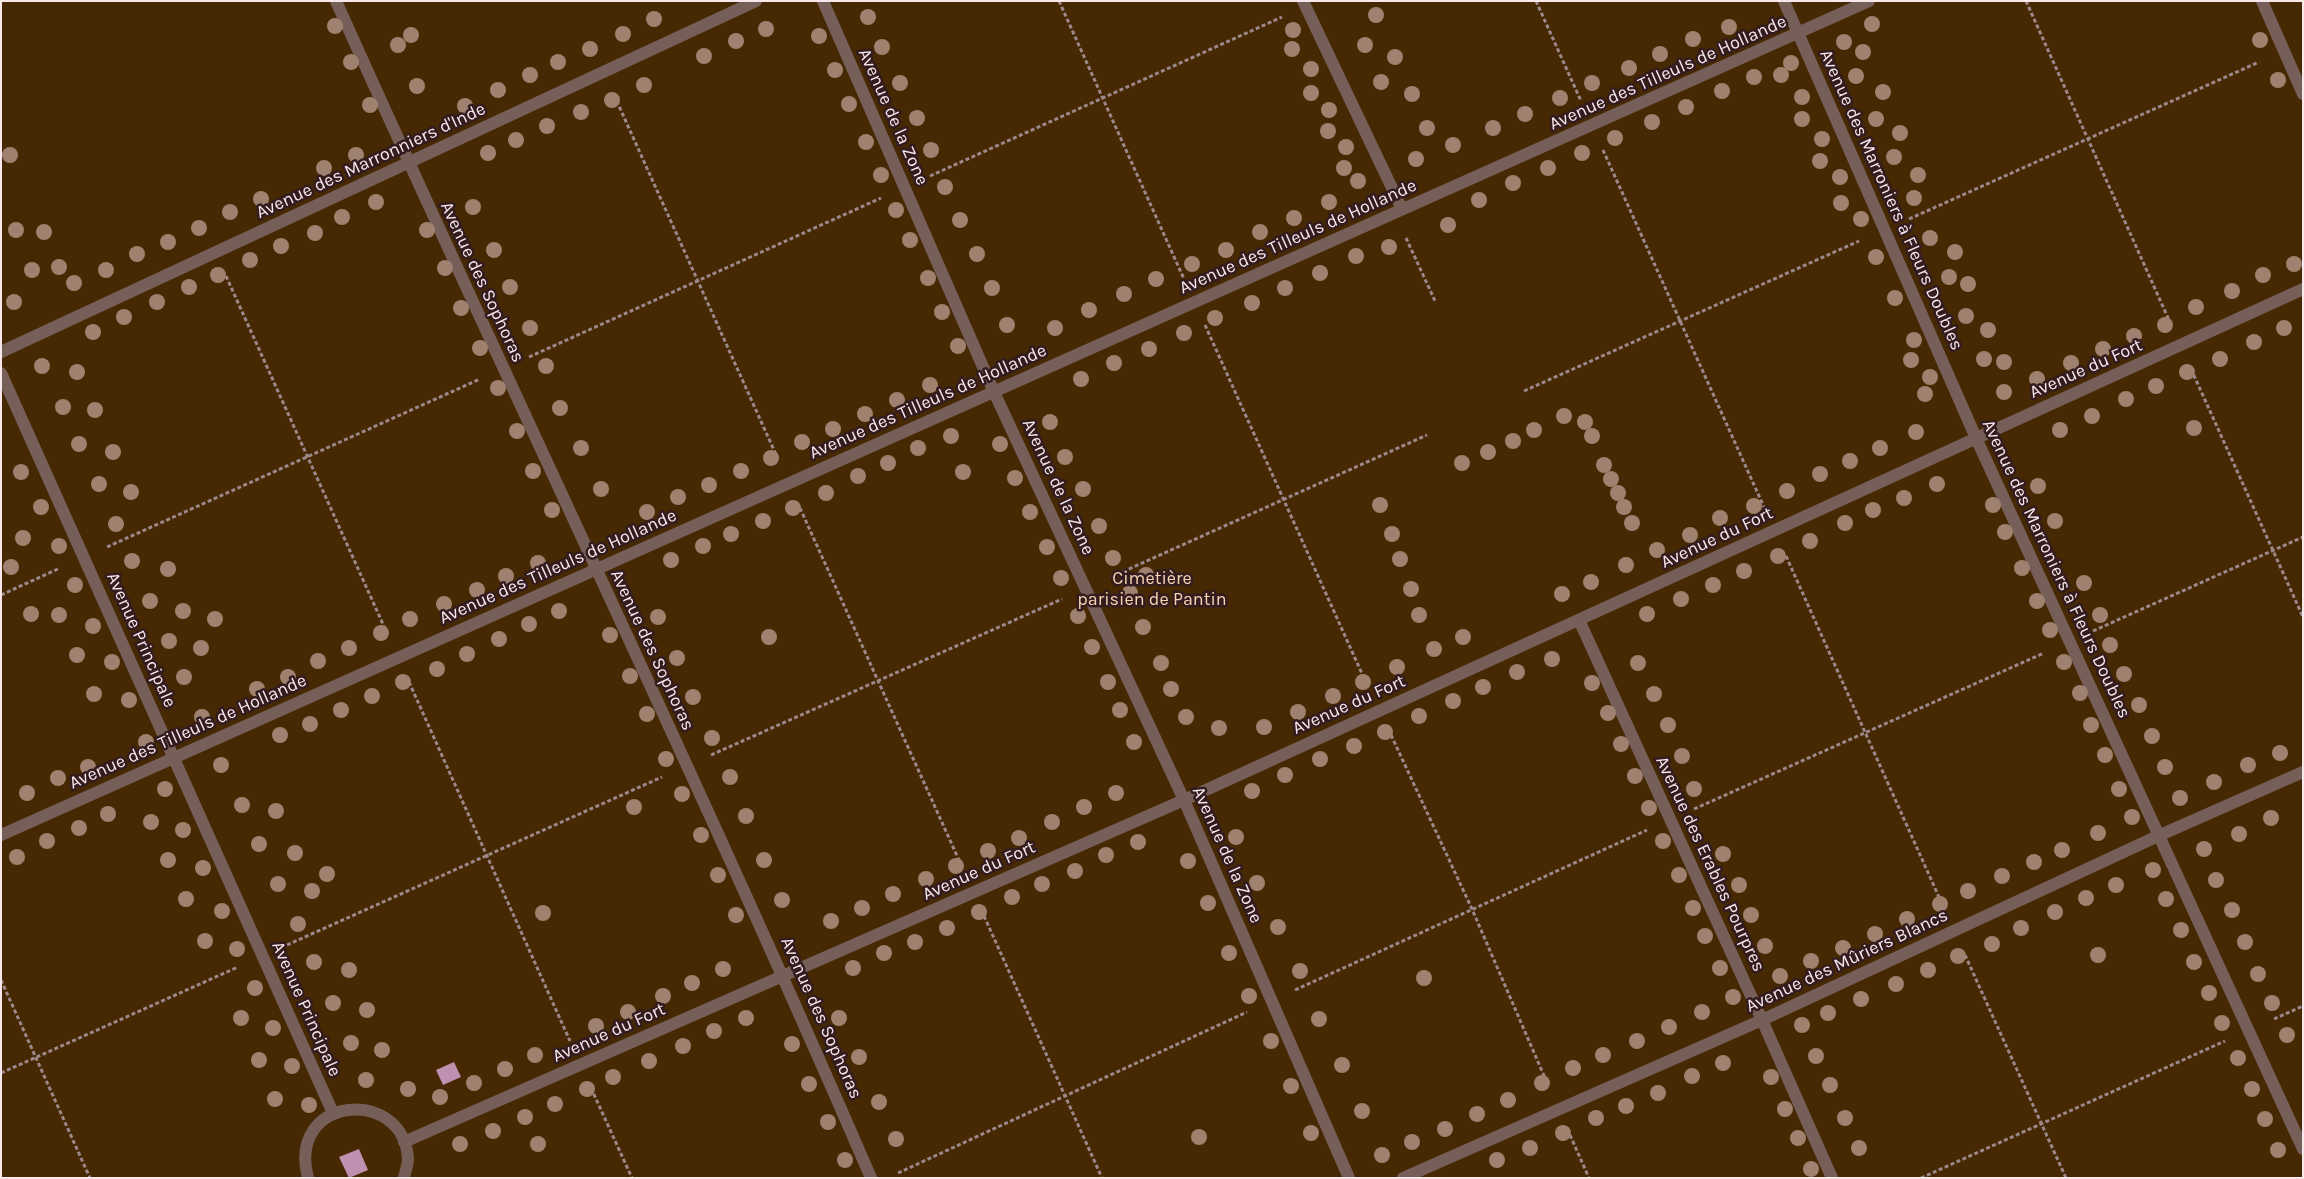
<!DOCTYPE html>
<html>
<head>
<meta charset="utf-8">
<style>
	body { margin:0 }
	#map { position:relative; width:2304px; height:1179px; overflow:hidden; background:#331c20; font-family:Karla,sans-serif }
	canvas { display:block }
	.frame { position:absolute; inset:0; border:2px solid #f9e8eb; pointer-events:none }
</style>
</head>
<body>
<div id="map">
<canvas width="2304" height="1179"></canvas>
<div class="frame"></div>
</div>
<script>
const ctx = document.querySelector('canvas').getContext('2d');
ctx.lineJoin = 'round';
function fillPath(path, color) {
  ctx.fillStyle = color;
  ctx.fill(path, 'evenodd');
}
function stroke(path, color, width, dash) {
  ctx.strokeStyle = color;
  ctx.lineWidth = width;
  ctx.lineCap = dash ? 'butt' : 'round';
  ctx.setLineDash(dash || []);
  ctx.stroke(path);
}
function label(font, color, halo, rows, align = 'center') {
  ctx.font = font + ' Karla,sans-serif';
  ctx.lineWidth = 5;
  ctx.setLineDash([]);
  ctx.textBaseline = 'middle';
  ctx.strokeStyle = halo;
  ctx.fillStyle = color;
  for (const [text, x, y, turn = 0] of rows) {
    ctx.save();
    ctx.translate(x, y);
    ctx.rotate((+turn || 0) * Math.PI / 180);
    ctx.textAlign = isNaN(turn) ? turn : align;
    if (halo) ctx.strokeText(text, 0, 0);
    ctx.fillText(text, 0, 0);
    ctx.restore();
  }
}
fillPath(new Path2D(`
	M1 1H2303V1178H1Z`), '#462802');
fillPath(new Path2D(`
	M454 1062 461 1077 443 1085 436 1070Z
	M359 1149 368 1170 349 1178 339 1157Z`), '#c090b1');
stroke(new Path2D(`
	M1059 1 1184 279
	M1536 1 1581 101
	M2026 1 2169 320
	M614 95 778 459
	M1603 150 1764 507
	M930 176 1282 17
	M1909 219 2259 62
	M1406 238 1436 303
	M226 276 387 633
	M1205 325 1368 687
	M529 357 881 198
	M2191 369 2303 617
	M1524 391 1859 241
	M800 508 963 869
	M107 547 480 379
	M1786 556 1943 906
	M1111 577 1427 435
	M1 595 60 568
	M2093 631 2303 537
	M409 682 570 1041
	M1391 735 1472 909 1548 1085
	M711 755 1062 599
	M1694 809 2044 653
	M984 916 1102 1178
	M287 945 662 777
	M1965 955 2066 1178
	M1 980 90 1178
	M1295 990 1647 830
	M2274 1019 2303 1006
	M1 1073 238 967
	M591 1088 632 1178
	M1570 1135 1589 1178
	M898 1173 1247 1012
	M1921 1178 2225 1041`), '#9c888b', 3, [4, 2.5]);
stroke(new Path2D(`
	M336 1C512 394 700 782 871 1178
	M823 1 994 392 1184 800 1349 1178
	M1303 1 1402 209
	M1784 1 1976 438 2303 1149
	M2262 1 2303 94
	M1 352 756 1
	M1 373 333 1113
	M1579 620 1762 1020 1832 1178
	M1 835 1869 1
	M404 1142 1184 800 2303 289
	M308 1178C286 1095 404 1086 408 1159 408 1165 405 1172 404 1178
	M1403 1178 1762 1020 2158 836 2303 772`), '#775f59', 12);
ctx.fillStyle = '#9f816f';
for (const [x, y] of [
	[1376,15],
	[868,17],
	[654,19],
	[1872,24],
	[335,26],
	[1729,27],
	[766,29],
	[1293,30],
	[623,34],
	[411,35],
	[819,36],
	[1693,39],
	[2260,40],
	[736,41],
	[1844,42],
	[398,45],
	[1365,45],
	[882,47],
	[590,49],
	[1292,49],
	[1863,52],
	[1660,54],
	[704,56],
	[1395,57],
	[351,62],
	[558,62],
	[1791,63],
	[1629,68],
	[1311,69],
	[835,70],
	[530,75],
	[1781,75],
	[1856,76],
	[1754,77],
	[2278,80],
	[1381,82],
	[900,83],
	[1592,83],
	[644,85],
	[417,86],
	[498,90],
	[1722,91],
	[1883,92],
	[1311,93],
	[1412,94],
	[1802,97],
	[1560,98],
	[612,100],
	[849,104],
	[370,105],
	[465,106],
	[1686,107],
	[1329,110],
	[581,112],
	[1525,114],
	[917,118],
	[1802,119],
	[1876,119],
	[1652,122],
	[547,126],
	[1427,128],
	[1493,128],
	[1328,131],
	[1900,133],
	[1615,138],
	[1822,139],
	[516,140],
	[866,142],
	[1453,145],
	[1346,147],
	[931,150],
	[488,153],
	[1582,153],
	[10,155],
	[356,155],
	[1894,157],
	[1416,159],
	[1820,161],
	[324,168],
	[1344,168],
	[1548,168],
	[881,175],
	[1918,175],
	[1840,177],
	[1358,181],
	[1513,183],
	[945,187],
	[1914,198],
	[261,199],
	[1479,200],
	[376,202],
	[1329,202],
	[1841,203],
	[473,207],
	[896,210],
	[230,212],
	[342,217],
	[1294,218],
	[1861,219],
	[960,220],
	[1448,225],
	[199,228],
	[16,230],
	[427,230],
	[44,232],
	[1260,232],
	[315,233],
	[1930,238],
	[910,240],
	[168,242],
	[281,246],
	[1389,247],
	[494,250],
	[1226,250],
	[1955,252],
	[137,254],
	[977,254],
	[1356,256],
	[1876,257],
	[250,260],
	[1192,264],
	[2294,264],
	[59,267],
	[445,268],
	[32,270],
	[106,270],
	[1320,273],
	[218,275],
	[2263,275],
	[1949,277],
	[928,278],
	[1156,279],
	[74,283],
	[1968,284],
	[189,287],
	[510,287],
	[992,288],
	[1285,288],
	[2232,291],
	[1124,294],
	[1895,298],
	[14,302],
	[157,302],
	[1252,303],
	[2196,307],
	[461,308],
	[1089,310],
	[942,312],
	[1966,316],
	[124,317],
	[1215,318],
	[1007,325],
	[2165,325],
	[530,328],
	[1055,328],
	[2284,328],
	[1988,330],
	[93,332],
	[1184,333],
	[2134,336],
	[1914,340],
	[2254,342],
	[958,346],
	[480,348],
	[1149,349],
	[2103,349],
	[1984,359],
	[2220,359],
	[1911,360],
	[2004,362],
	[1114,363],
	[2071,363],
	[42,366],
	[546,366],
	[77,372],
	[2187,372],
	[1930,377],
	[1081,379],
	[2037,379],
	[930,385],
	[2156,386],
	[498,388],
	[2004,392],
	[1925,394],
	[2126,399],
	[897,400],
	[63,407],
	[560,408],
	[95,410],
	[865,414],
	[1564,416],
	[2092,416],
	[1050,422],
	[1585,422],
	[2194,428],
	[833,429],
	[1534,430],
	[2060,430],
	[517,431],
	[1916,432],
	[951,436],
	[1592,436],
	[1513,441],
	[802,442],
	[79,444],
	[1000,444],
	[581,448],
	[918,448],
	[1880,448],
	[113,452],
	[1488,452],
	[1065,457],
	[771,458],
	[1850,461],
	[888,463],
	[1462,463],
	[1604,465],
	[533,471],
	[741,471],
	[21,472],
	[963,472],
	[1820,474],
	[858,476],
	[1015,478],
	[1611,479],
	[99,484],
	[1937,484],
	[709,485],
	[2038,486],
	[601,489],
	[1083,489],
	[1787,491],
	[131,492],
	[826,493],
	[1618,493],
	[678,497],
	[1904,498],
	[1380,505],
	[1993,505],
	[1754,506],
	[41,507],
	[1624,507],
	[793,508],
	[552,510],
	[1873,510],
	[647,512],
	[1030,512],
	[1720,518],
	[763,521],
	[2055,521],
	[1632,523],
	[1845,523],
	[116,524],
	[1099,526],
	[2005,532],
	[731,534],
	[1392,534],
	[1690,535],
	[23,538],
	[1810,541],
	[59,546],
	[703,546],
	[1047,547],
	[1657,550],
	[1778,556],
	[1113,558],
	[1400,559],
	[671,560],
	[132,561],
	[538,563],
	[1626,565],
	[11,567],
	[2022,568],
	[168,569],
	[1744,571],
	[1146,575],
	[506,576],
	[1061,578],
	[1591,582],
	[2084,583],
	[75,585],
	[1713,585],
	[1411,589],
	[477,590],
	[1130,593],
	[1562,594],
	[1681,599],
	[150,601],
	[2037,601],
	[444,604],
	[183,611],
	[559,611],
	[31,614],
	[1647,614],
	[59,615],
	[1419,615],
	[2100,615],
	[1078,616],
	[658,617],
	[215,619],
	[410,619],
	[529,624],
	[93,626],
	[1143,627],
	[2050,630],
	[381,633],
	[610,635],
	[769,637],
	[1463,637],
	[499,639],
	[169,641],
	[2110,645],
	[1092,647],
	[201,648],
	[349,648],
	[1434,649],
	[467,654],
	[77,655],
	[677,658],
	[1552,659],
	[318,661],
	[112,662],
	[2064,662],
	[1161,663],
	[1638,663],
	[1397,667],
	[437,669],
	[1517,672],
	[2124,674],
	[630,676],
	[184,677],
	[288,677],
	[403,682],
	[1108,682],
	[1363,682],
	[1592,683],
	[1483,687],
	[257,689],
	[1171,689],
	[2080,693],
	[94,694],
	[1654,694],
	[372,696],
	[1333,696],
	[693,697],
	[129,700],
	[1453,701],
	[2139,705],
	[341,710],
	[1120,710],
	[1298,712],
	[1608,713],
	[647,714],
	[1419,716],
	[202,717],
	[1186,717],
	[310,724],
	[1668,725],
	[2091,725],
	[1264,727],
	[1219,728],
	[1385,732],
	[280,735],
	[2152,736],
	[712,738],
	[146,742],
	[1134,742],
	[1621,744],
	[1354,746],
	[2280,753],
	[2105,755],
	[1682,756],
	[666,759],
	[1320,759],
	[221,765],
	[2248,765],
	[88,767],
	[2165,767],
	[1285,775],
	[1635,776],
	[730,777],
	[58,778],
	[2214,782],
	[165,789],
	[1694,789],
	[2119,789],
	[1252,791],
	[27,793],
	[1116,793],
	[682,794],
	[2180,798],
	[242,805],
	[634,807],
	[1084,807],
	[1649,808],
	[276,811],
	[108,814],
	[746,816],
	[2132,817],
	[2271,818],
	[151,822],
	[1052,822],
	[79,828],
	[183,830],
	[2098,833],
	[2239,834],
	[701,835],
	[1236,837],
	[1019,838],
	[47,841],
	[1663,841],
	[1138,842],
	[259,844],
	[2204,849],
	[2062,850],
	[988,851],
	[295,853],
	[1723,854],
	[1106,855],
	[17,857],
	[168,860],
	[764,860],
	[1188,861],
	[2034,862],
	[956,866],
	[203,868],
	[2153,870],
	[1075,871],
	[327,874],
	[718,875],
	[1679,875],
	[2002,876],
	[926,879],
	[2216,880],
	[1257,883],
	[278,884],
	[1042,884],
	[1739,885],
	[2116,885],
	[312,891],
	[1968,891],
	[893,894],
	[1012,897],
	[2086,898],
	[186,899],
	[2166,899],
	[782,900],
	[1208,903],
	[1940,904],
	[862,908],
	[1693,908],
	[2232,910],
	[222,911],
	[979,912],
	[2055,912],
	[543,913],
	[736,915],
	[1751,915],
	[1907,919],
	[831,921],
	[298,924],
	[1278,927],
	[947,928],
	[2021,928],
	[2181,930],
	[1875,934],
	[1705,936],
	[205,941],
	[915,942],
	[2245,942],
	[1992,944],
	[1765,946],
	[1843,948],
	[237,949],
	[884,953],
	[1229,953],
	[2098,955],
	[1958,956],
	[1811,961],
	[314,962],
	[2194,962],
	[853,968],
	[1720,968],
	[723,969],
	[349,970],
	[1928,970],
	[1300,971],
	[2258,974],
	[1780,976],
	[1424,978],
	[692,983],
	[1896,984],
	[255,988],
	[2209,993],
	[663,996],
	[1249,996],
	[1733,997],
	[1861,999],
	[333,1003],
	[2272,1003],
	[367,1010],
	[628,1012],
	[1702,1012],
	[1828,1013],
	[241,1018],
	[746,1018],
	[839,1018],
	[1319,1019],
	[2222,1023],
	[1802,1025],
	[596,1026],
	[1669,1027],
	[273,1028],
	[714,1031],
	[2287,1035],
	[1271,1041],
	[1637,1041],
	[351,1043],
	[792,1044],
	[683,1046],
	[382,1050],
	[535,1055],
	[1603,1055],
	[1816,1056],
	[859,1057],
	[2238,1058],
	[259,1060],
	[649,1061],
	[1723,1063],
	[1342,1065],
	[292,1066],
	[1573,1068],
	[505,1069],
	[1692,1076],
	[613,1077],
	[1771,1077],
	[366,1080],
	[474,1083],
	[1542,1083],
	[809,1084],
	[1830,1085],
	[1291,1086],
	[408,1089],
	[587,1089],
	[2252,1089],
	[1658,1093],
	[440,1097],
	[275,1099],
	[1508,1100],
	[879,1102],
	[555,1104],
	[309,1105],
	[1626,1106],
	[1785,1109],
	[1362,1111],
	[1477,1114],
	[525,1117],
	[1596,1118],
	[1845,1118],
	[2265,1119],
	[828,1122],
	[1445,1129],
	[493,1131],
	[1311,1133],
	[1563,1133],
	[1199,1137],
	[1798,1138],
	[896,1139],
	[1412,1142],
	[460,1144],
	[538,1144],
	[1530,1148],
	[1859,1148],
	[2278,1150],
	[1382,1155],
	[845,1160],
	[1497,1160],
	[1811,1169]
]) {
  ctx.beginPath();
  ctx.arc(x, y, 8, 0, 2 * Math.PI);
  ctx.fill();
}
label('18px', '#f9e8eb', '#331c20', [
	["Avenue des Tilleuls de Hollande",1668,73,-24],
	["Avenue de la Zone",893,117,66],
	["Avenue des Marronniers d'Inde",371,161,-25],
	["Avenue des Marroniers à Fleurs Doubles",1891,200,66],
	["Avenue des Tilleuls de Hollande",1298,237,-24],
	["Avenue des Sophoras",482,282,65],
	["Avenue du Fort",2086,369,-24],
	["Avenue des Tilleuls de Hollande",928,402,-24],
	["Avenue de la Zone",1058,487,65],
	["Avenue du Fort",1717,538,-25],
	["Avenue des Tilleuls de Hollande",558,567,-24],
	["Avenue des Marroniers à Fleurs Doubles",2056,569,65],
	["Avenue Principale",141,640,66],
	["Avenue des Sophoras",652,650,65],
	["Avenue du Fort",1349,705,-24],
	["Avenue des Tilleuls de Hollande",188,732,-24],
	["Avenue de la Zone",1227,855,66],
	["Avenue des Erables Pourpres",1710,864,65],
	["Avenue du Fort",979,871,-24],
	["Avenue des Mûriers Blancs",1847,961,-25],
	["Avenue Principale",306,1009,66],
	["Avenue des Sophoras",821,1018,66],
	["Avenue du Fort",609,1033,-24]
]);
label('18px', '#f7d3b0', '#331c20', [
	["Cimetière",1152,579],
	["parisien de Pantin",1152,600]
]);
</script>
</body>
</html>
